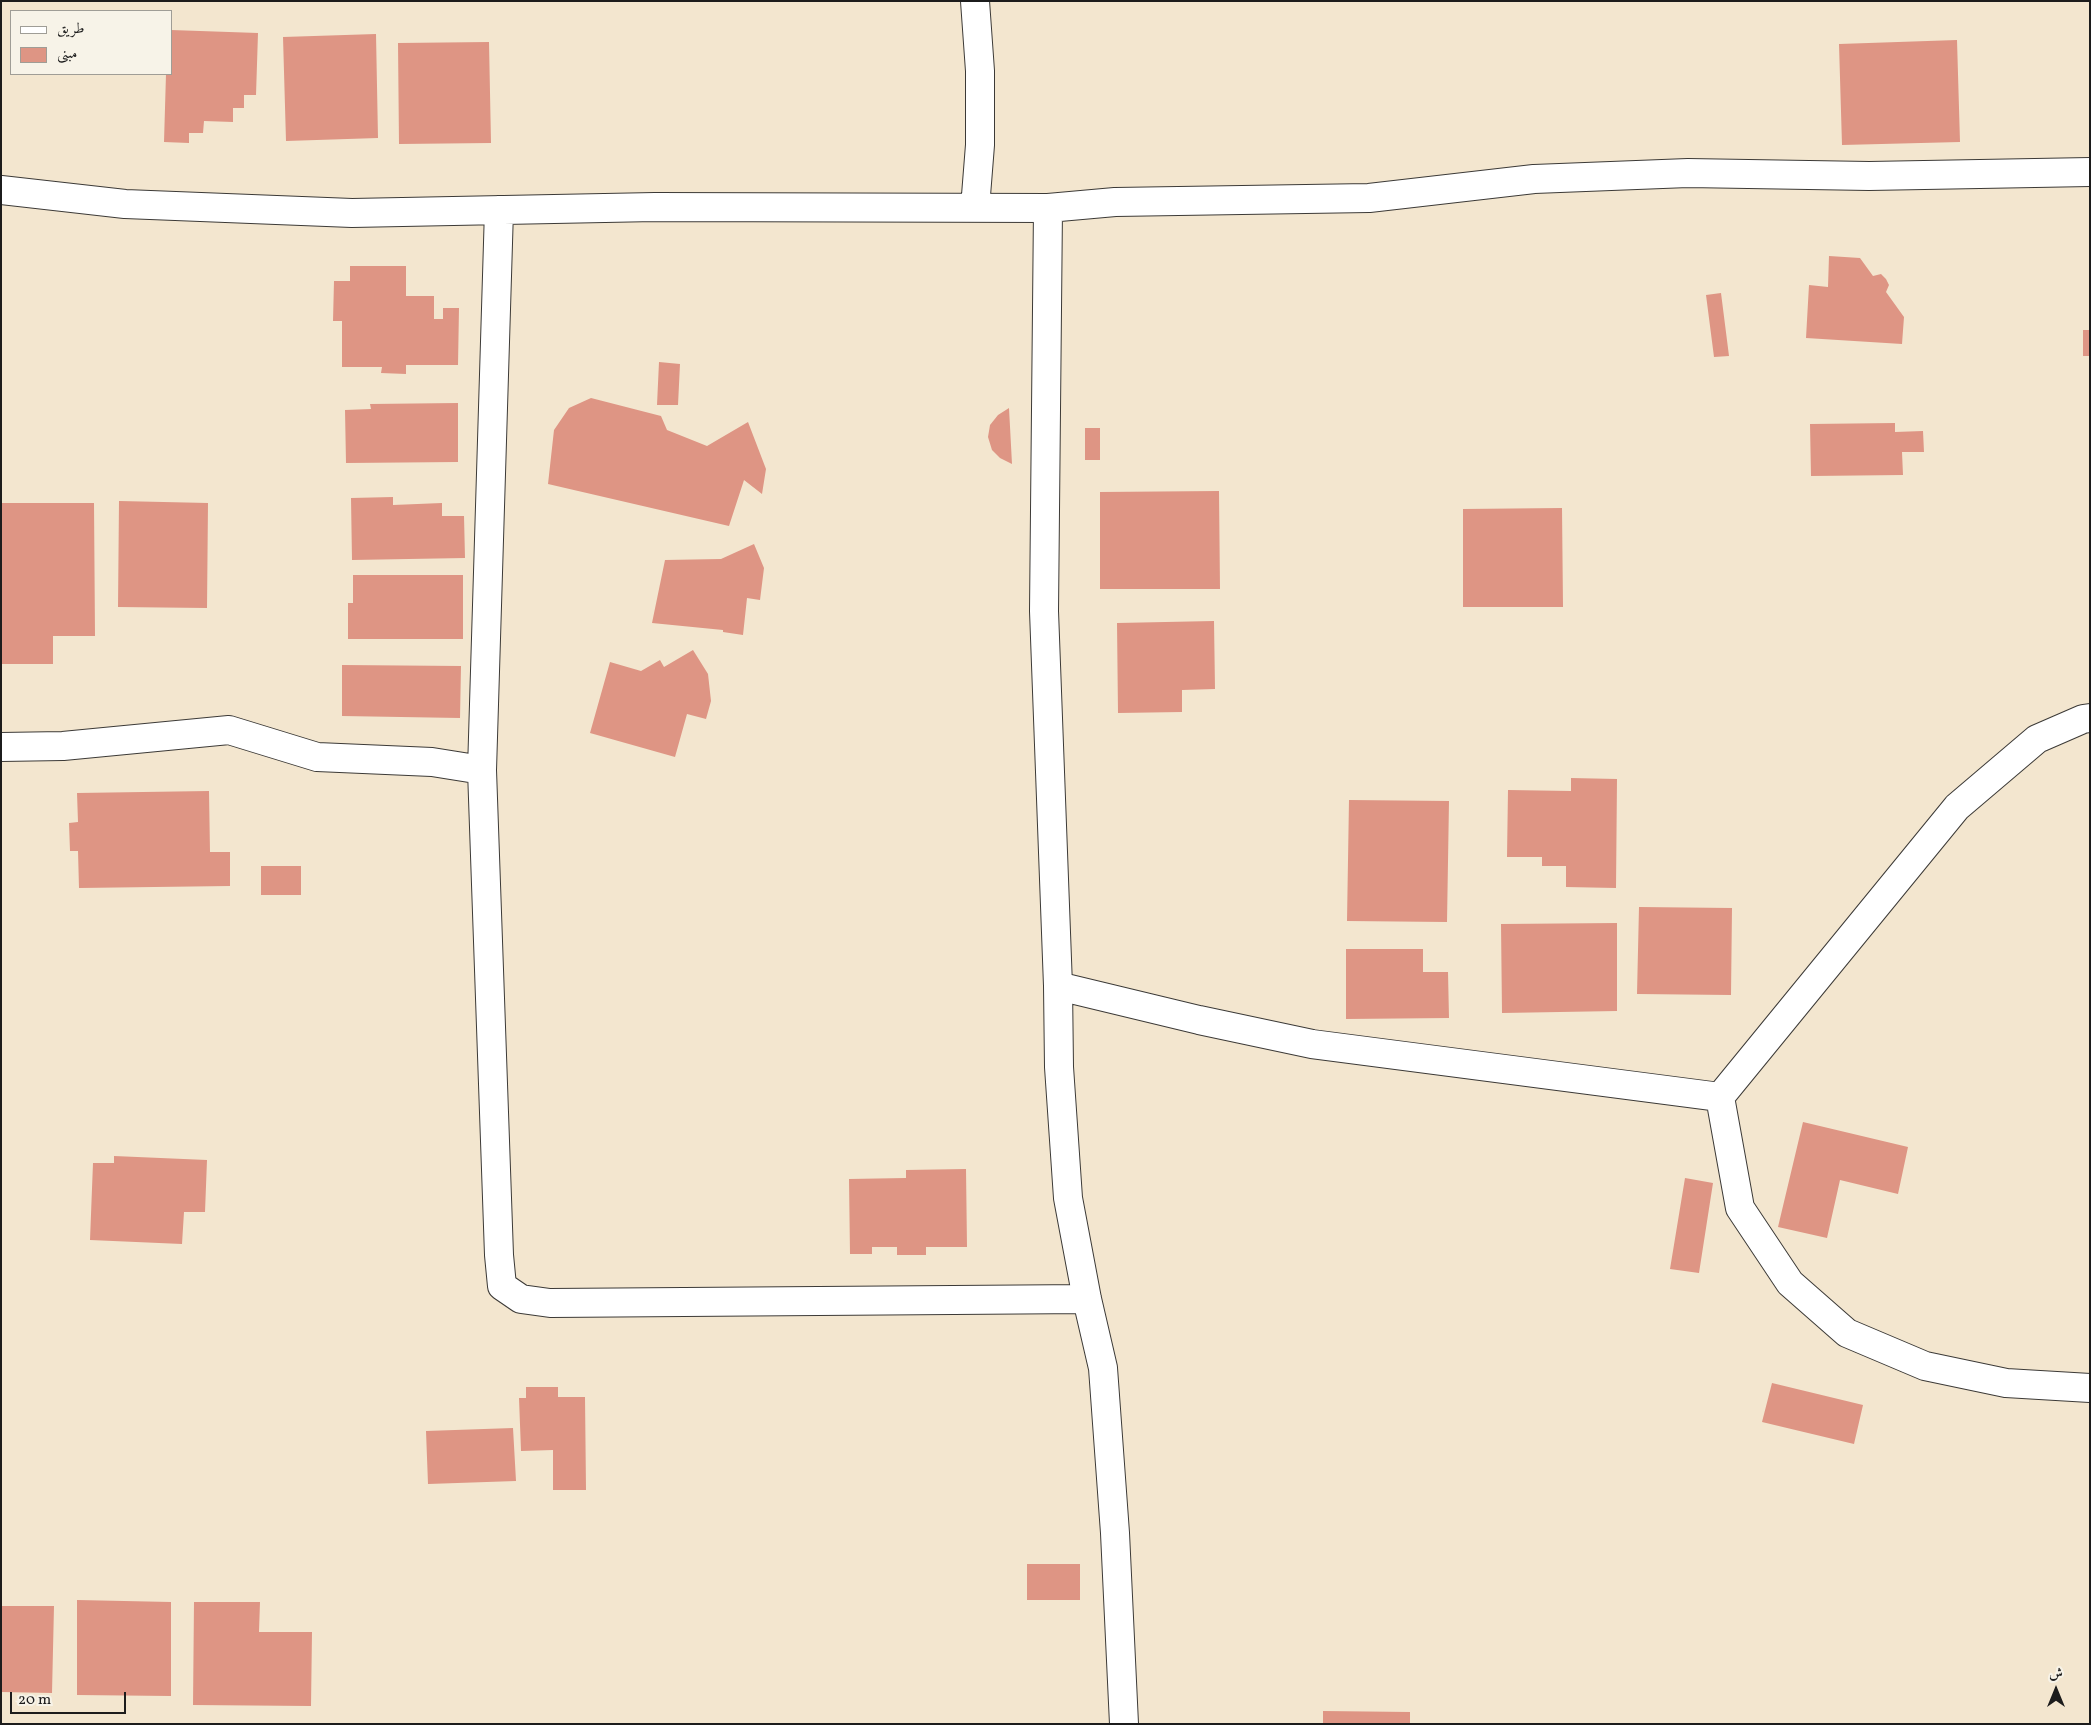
<!DOCTYPE html>
<html>
<head>
<meta charset="utf-8">
<style>
	body { margin:0 }
	#map { position:relative; width:2091px; height:1725px; overflow:hidden; background:#f3e6cf; font-family:Vollkorn,Amiri,serif }
	canvas { display:block }
	.frame { position:absolute; inset:0; border:2px solid #1c1c1c; pointer-events:none }
	.legend { position:absolute; left:10px; top:10px; width:162px; height:65px; box-sizing:border-box; background:#f7f3e8; border:1px solid #9f9d96; margin:0; padding:6px 9px; list-style:none; font-size:15px; color:#1c1c1c }
	.legend li { display:flex; align-items:center; gap:10px; height:25px }
	.legend b { width:25px; border:1px solid #9f9d96 }
	.north { position:absolute; left:2031px; top:1665px; width:50px; height:50px; -webkit-text-stroke:4px #f7f3e8; paint-order:stroke; rotate:0deg; font-size:14px; font-weight:700; line-height:20px; text-align:center; color:#1c1c1c }
	.north::after { content:''; display:block; margin:auto; width:18px; height:22px; background:#1c1c1c; clip-path:polygon(50% 0,100% 100%,50% 72%,0 100%) }
	.scale { position:absolute; left:10px; top:1692px; width:116px; height:22px; box-sizing:border-box; border:2px solid #1c1c1c; border-top:0; padding-left:6px; font-size:15px; line-height:18px; white-space:nowrap; color:#1c1c1c; -webkit-text-stroke:4px #f7f3e8; paint-order:stroke }
</style>
</head>
<body>
<div id="map">
<canvas width="2091" height="1725"></canvas>
<div class="frame"></div>
<ul class="legend">
<li><b style="height:6px;background:#fff"></b>طريق</li>
<li><b style="height:14px;background:#de9584"></b>مبنى</li>
</ul>
<div class="north">ش</div>
<div class="scale">20 m</div>
</div>
<script>
const ctx = document.querySelector('canvas').getContext('2d');
ctx.lineJoin = 'round';
function fillPath(path, color) {
  ctx.fillStyle = color;
  ctx.fill(path, 'evenodd');
}
function stroke(path, color, width, dash) {
  ctx.strokeStyle = color;
  ctx.lineWidth = width;
  ctx.lineCap = dash ? 'butt' : 'round';
  ctx.setLineDash(dash || []);
  ctx.stroke(path);
}
fillPath(new Path2D(`
	M171 30 258 33 256 95H244V108H233V122L204 121 203 133H189V143L164 142 166 74H171Z
	M376 34 378 138 286 141 283 37Z
	M1957 40 1960 142 1842 145 1839 44Z
	M489 42 491 143 399 144 398 43Z
	M1829 256 1860 258 1873 276 1881 274 1886 279 1889 285 1886 292 1904 317 1902 344 1806 338 1809 285 1828 287Z
	M350 266H406V296H434V319H443V308H459L458 365H406V374L381 373 382 367H342V321H333L334 281H350Z
	M1721 293 1729 356 1714 357 1706 295Z
	M2083 330H2090V356H2083Z
	M659 362 680 364 678 405H657Z
	M591 398 661 416 667 430 707 446 748 422 766 469 762 494 744 480 729 526 548 484 554 430 569 408Z
	M458 403V462L346 463 345 410 371 409 370 404Z
	M1009 408 1012 464 1000 458 992 450 988 437 990 425 998 415Z
	M1895 423V432L1923 431 1924 452H1902L1903 475 1811 476 1810 424Z
	M1085 428H1100V460H1085Z
	M1219 491 1220 589H1100V492Z
	M393 497V505L442 503V516H464L465 558 352 560 351 498Z
	M119 501 208 503 207 608 118 607Z
	M1 503H94L95 636H53V664H1Z
	M1562 508 1563 607H1463V509Z
	M754 544 764 568 760 600 747 598 743 635 723 632V630L652 623 665 560 721 559Z
	M353 575H463V639H348V603H353Z
	M1214 621 1215 689 1182 690V712L1118 713 1117 623Z
	M693 650 708 674 711 701 706 719 687 714 675 757 590 733 610 662 641 671 660 660 664 667Z
	M342 665 461 666 460 718 342 716Z
	M1571 778 1617 779 1616 888 1566 887V866H1542V857H1507L1508 790 1571 791Z
	M209 791 210 852H230V886L79 888 78 851H70L69 823 78 822 77 793Z
	M1349 800 1449 801 1447 922 1347 921Z
	M261 866H301V895H261Z
	M1639 907 1732 908 1731 995 1637 994Z
	M1617 923V1011L1502 1013 1501 924Z
	M1346 949H1423V972H1448L1449 1018 1346 1019Z
	M1803 1122 1908 1147 1898 1194 1840 1180 1827 1238 1778 1227Z
	M114 1156 207 1160 205 1212H184L182 1244 90 1240 93 1163H114Z
	M966 1169 967 1247H926V1255H897V1247H872V1254H850L849 1179 906 1178V1170Z
	M1685 1178 1713 1183 1699 1273 1670 1269Z
	M1772 1383 1863 1405 1854 1444 1762 1422Z
	M526 1387H558V1397H585L586 1490H553V1450L521 1451 519 1398H526Z
	M513 1428 516 1481 428 1484 426 1431Z
	M1027 1564H1080V1600H1027Z
	M77 1600 171 1602V1696L77 1695Z
	M194 1602H260L259 1632H312L311 1706 193 1705Z
	M1 1606H54L52 1693 1 1692Z
	M1323 1711 1410 1712V1724H1323Z`), '#de9584');
const minor = new Path2D(`
	M975 1 980 71V145L975 208
	M1 190 125 204 352 213 655 207 1048 208 1115 202 1369 198 1534 179 1688 173 1869 176 2090 172
	M1048 208 1044 611 1058 986 1059 1067 1068 1198 1087 1299 1103 1368 1115 1533 1124 1724
	M499 210 482 770 499 1255 502 1286 521 1299 550 1303 1087 1299
	M1 747 63 746 229 730 317 757 432 762 482 770
	M1058 986 1199 1020 1312 1044 1720 1097 1957 807 2037 739 2083 719 2090 718
	M1720 1097 1740 1208 1790 1283 1847 1333 1925 1366 2006 1383 2090 1388`);
stroke(minor, '#3c3a37', 30);
stroke(minor, '#fff', 28);
</script>
</body>
</html>
